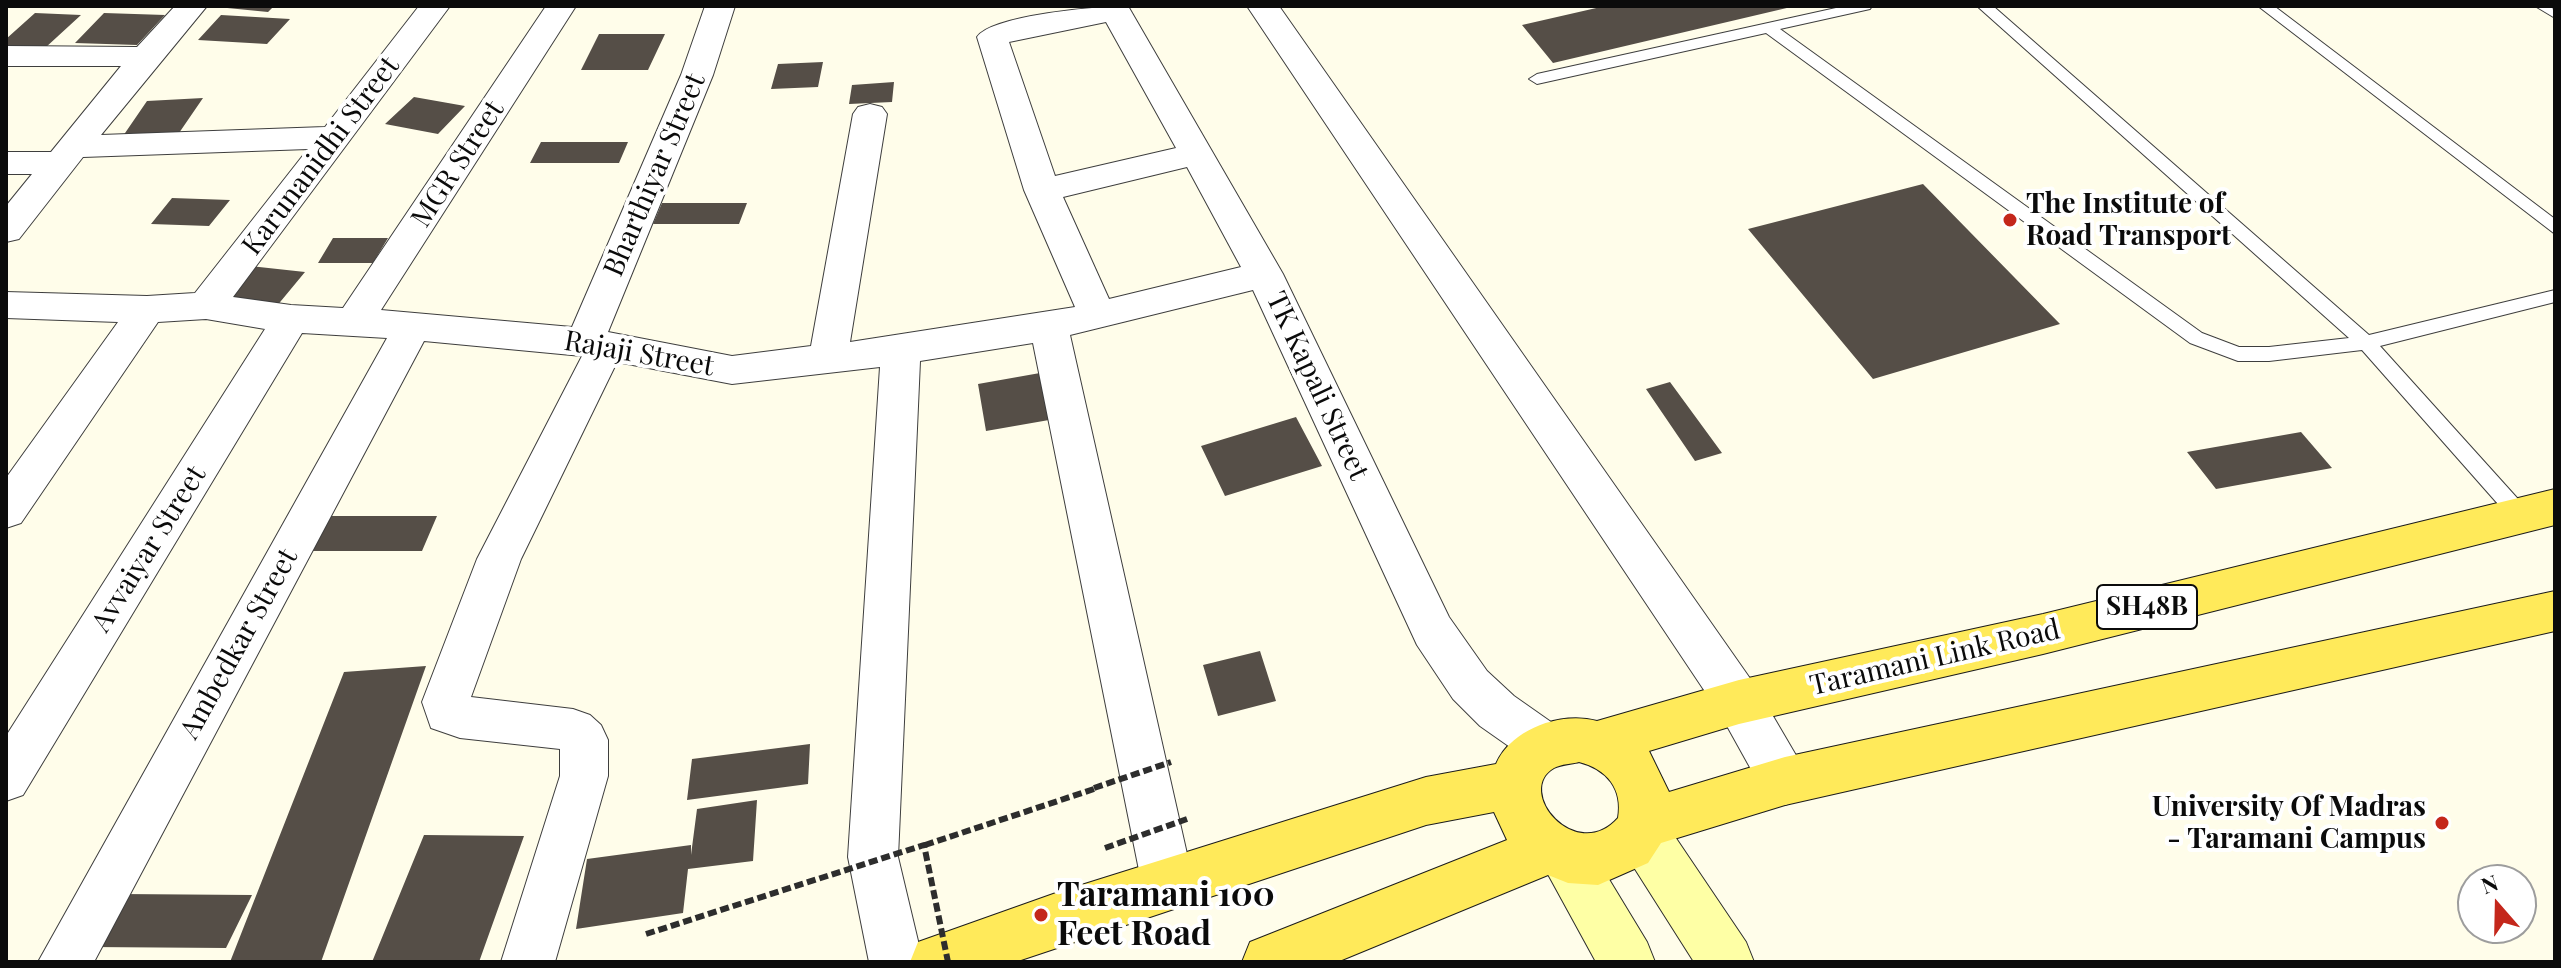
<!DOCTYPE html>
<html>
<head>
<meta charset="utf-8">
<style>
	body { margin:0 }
	#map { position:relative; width:2561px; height:968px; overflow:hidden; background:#fffdea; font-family:"Playfair Display",serif }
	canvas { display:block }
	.frame { position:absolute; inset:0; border:8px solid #0b0b0b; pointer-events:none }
	.north { position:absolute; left:2457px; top:864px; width:80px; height:80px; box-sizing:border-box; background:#fff; border:2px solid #9d9d9d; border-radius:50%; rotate:340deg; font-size:22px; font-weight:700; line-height:32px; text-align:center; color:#0b0b0b }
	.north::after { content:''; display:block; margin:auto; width:28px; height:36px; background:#c4271b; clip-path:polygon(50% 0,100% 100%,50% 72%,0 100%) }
</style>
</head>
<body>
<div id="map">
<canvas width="2561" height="968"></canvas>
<div class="frame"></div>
<div class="north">N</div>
</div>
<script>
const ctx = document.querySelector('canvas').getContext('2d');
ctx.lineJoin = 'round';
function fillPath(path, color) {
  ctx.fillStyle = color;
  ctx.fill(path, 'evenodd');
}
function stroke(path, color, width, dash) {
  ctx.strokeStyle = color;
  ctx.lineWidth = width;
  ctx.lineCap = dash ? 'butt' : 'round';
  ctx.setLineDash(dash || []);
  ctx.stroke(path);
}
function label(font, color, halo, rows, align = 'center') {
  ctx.font = font + ' "Playfair Display",serif';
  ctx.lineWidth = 8;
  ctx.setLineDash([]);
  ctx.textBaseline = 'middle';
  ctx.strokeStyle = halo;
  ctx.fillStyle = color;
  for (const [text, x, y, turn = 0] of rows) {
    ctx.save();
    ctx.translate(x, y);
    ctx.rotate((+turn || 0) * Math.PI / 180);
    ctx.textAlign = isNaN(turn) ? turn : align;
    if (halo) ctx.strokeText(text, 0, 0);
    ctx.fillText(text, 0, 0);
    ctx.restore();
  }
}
fillPath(new Path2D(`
	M207 6H274L268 12Z
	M1605 6H1791V7L1553 63 1522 25Z
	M35 13 81 15 45 48 6 46V39Z
	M104 13 165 15 137 45 75 43Z
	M221 15 290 19 267 44 198 40Z
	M599 34H665L648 70H581Z
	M823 62 818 87 771 89 778 64Z
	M894 82 892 102 849 104 852 85Z
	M414 97 465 106 438 134 385 124Z
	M203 98 179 133 123 136 147 101Z
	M541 142H628L619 163H530Z
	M1923 184 2060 324 1873 379 1748 229Z
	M172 198 230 200 209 226 151 224Z
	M662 203H747L739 224H653Z
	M333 238H388L373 263H318Z
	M250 266 305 272 276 307 219 300Z
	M1040 373 1049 420 986 431 978 384Z
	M1670 382 1722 453 1695 461 1646 389Z
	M1296 417 1322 466 1225 496 1201 446Z
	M2301 432 2332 468 2216 489 2187 452Z
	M324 516H437L422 551H306Z
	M1260 651 1276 701 1218 716 1203 665Z
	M426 666 321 962H230L344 672Z
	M810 744 808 784 687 800 692 759Z
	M757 800 753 861 688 869 683 913 576 929 587 859 691 845V855L697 809Z
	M424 835 524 836 479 962H372Z
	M120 894 252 895 226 948 91 947Z`), '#554e47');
const service = new Path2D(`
	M1845 6H1872L1870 9 1780 29 2202 333 2239 347H2269L2349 338 1977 6H1993L2369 335 2555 290V302L2380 346 2527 509 2530 515 2527 521H2513L2362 350 2269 361H2238L2190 343 1766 33 1537 84 1529 79 1537 74Z
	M2258 6H2274L2555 219V234Z
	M2535 6H2552L2555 18Z`);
const minor = new Path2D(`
	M175 6H207L101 135 325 127 419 6H450L233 297 291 305 343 308 546 6H576L381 310 572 327 681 75 705 6H735L713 75 608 332 732 356 811 346 853 114 858 107 870 104 882 107 887 114 850 342 1075 307 1024 190 977 37C992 15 1100 6 1128 6L1283 274 1449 617 1487 671 1514 696 1561 729 1568 744 1561 759 1544 766 1527 759 1480 726 1453 699 1417 645 1253 290 1070 335 1194 885 1186 903 1168 910 1150 903 1142 885 1033 343 920 361 898 857 923 962H869L848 857 880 367 732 384 617 362 521 559 471 697 573 709 590 715 601 725 608 740V776L555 962H501L560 776V749L460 738 431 728 422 702 477 559 582 356 424 341 94 962H38L387 338 302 333 23 795 6 801V736L265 329 206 319 158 322 21 523 6 528V478L118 322 6 318V292L147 296 195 293 308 149 83 157 19 239 6 242V206L32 174H6V152H51L121 66H6V46L137 47ZM1106 22 1176 148 1055 176 1009 42ZM1187 167 1241 267 1109 299 1063 197Z`);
const tertiary = new Path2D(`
	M1247 6H1279L1756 687 1811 781 1803 798 1785 805 1767 798 1722 717Z`);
const secondary = new Path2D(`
	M1640 805 1659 813 1746 942 1754 962H1694L1621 847 1614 830 1621 813Z
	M1565 831 1584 838 1647 942 1655 962H1596L1538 856 1546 838Z`);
const primary = new Path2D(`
	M2555 489V525L2043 654 1739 724 1649 751 1669 792 1785 757 2555 591V631L1785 805 1661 843 1648 863 1598 885 1568 883 1548 875 1337 962H1242L1250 942 1507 840 1494 812 1426 825 1015 962H910L918 942 1056 893 1426 777 1496 764C1511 729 1561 711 1597 721L1739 680 2043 614ZM1579 762C1607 769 1623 789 1618 818 1576 865 1514 791 1554 768 1561 764 1572 764 1579 762Z`);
stroke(service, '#3e3e3e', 2);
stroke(minor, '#3e3e3e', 2);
stroke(tertiary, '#3e3e3e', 2);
stroke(secondary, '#2d2d2d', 2);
stroke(primary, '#1c1c1c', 2);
stroke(new Path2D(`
	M925 845 1094 789`), '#2d2d2d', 6, [9, 4]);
fillPath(service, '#fff');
fillPath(minor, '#fff');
fillPath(tertiary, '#fff');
fillPath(secondary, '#feffa5');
fillPath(primary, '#ffea5a');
stroke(new Path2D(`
	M1094 788 1171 762
	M1105 848 1190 818
	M646 934 924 845 948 962`), '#2d2d2d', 6, [9, 4]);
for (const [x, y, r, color] of [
	[2010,220,8,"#c4271b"],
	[2442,823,8,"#c4271b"],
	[1041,915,8,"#c4271b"]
]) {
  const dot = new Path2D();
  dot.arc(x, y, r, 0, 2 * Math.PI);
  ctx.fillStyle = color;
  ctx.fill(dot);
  stroke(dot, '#fff', 3);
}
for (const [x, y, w] of [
	[2147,607,100]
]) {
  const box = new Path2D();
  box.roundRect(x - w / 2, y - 22, w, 44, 6);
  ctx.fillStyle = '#fff';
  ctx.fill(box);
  stroke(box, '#0b0b0b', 2);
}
label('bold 26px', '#0b0b0b', null, [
	["SH48B",2147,607]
]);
label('28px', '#0b0b0b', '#fff', [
	["Karunanidhi Street",321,156,-53],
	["MGR Street",458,164,-57],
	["Bharthiyar Street",655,175,-67],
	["Rajaji Street",639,354,10],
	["TK Kapali Street",1317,386,65],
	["Avvaiyar Street",149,549,-58],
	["Ambedkar Street",239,644,-61],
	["Taramani Link Road",1935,658,-13]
]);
label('bold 28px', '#0b0b0b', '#fff', [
	["The Institute of",2026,204],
	["Road Transport",2026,236],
	["University Of Madras",2426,807,"right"],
	["- Taramani Campus",2426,839,"right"]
], 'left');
label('bold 34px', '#0b0b0b', '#fff', [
	["Taramani 100",1057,895],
	["Feet Road",1057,934]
], 'left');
</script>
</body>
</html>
